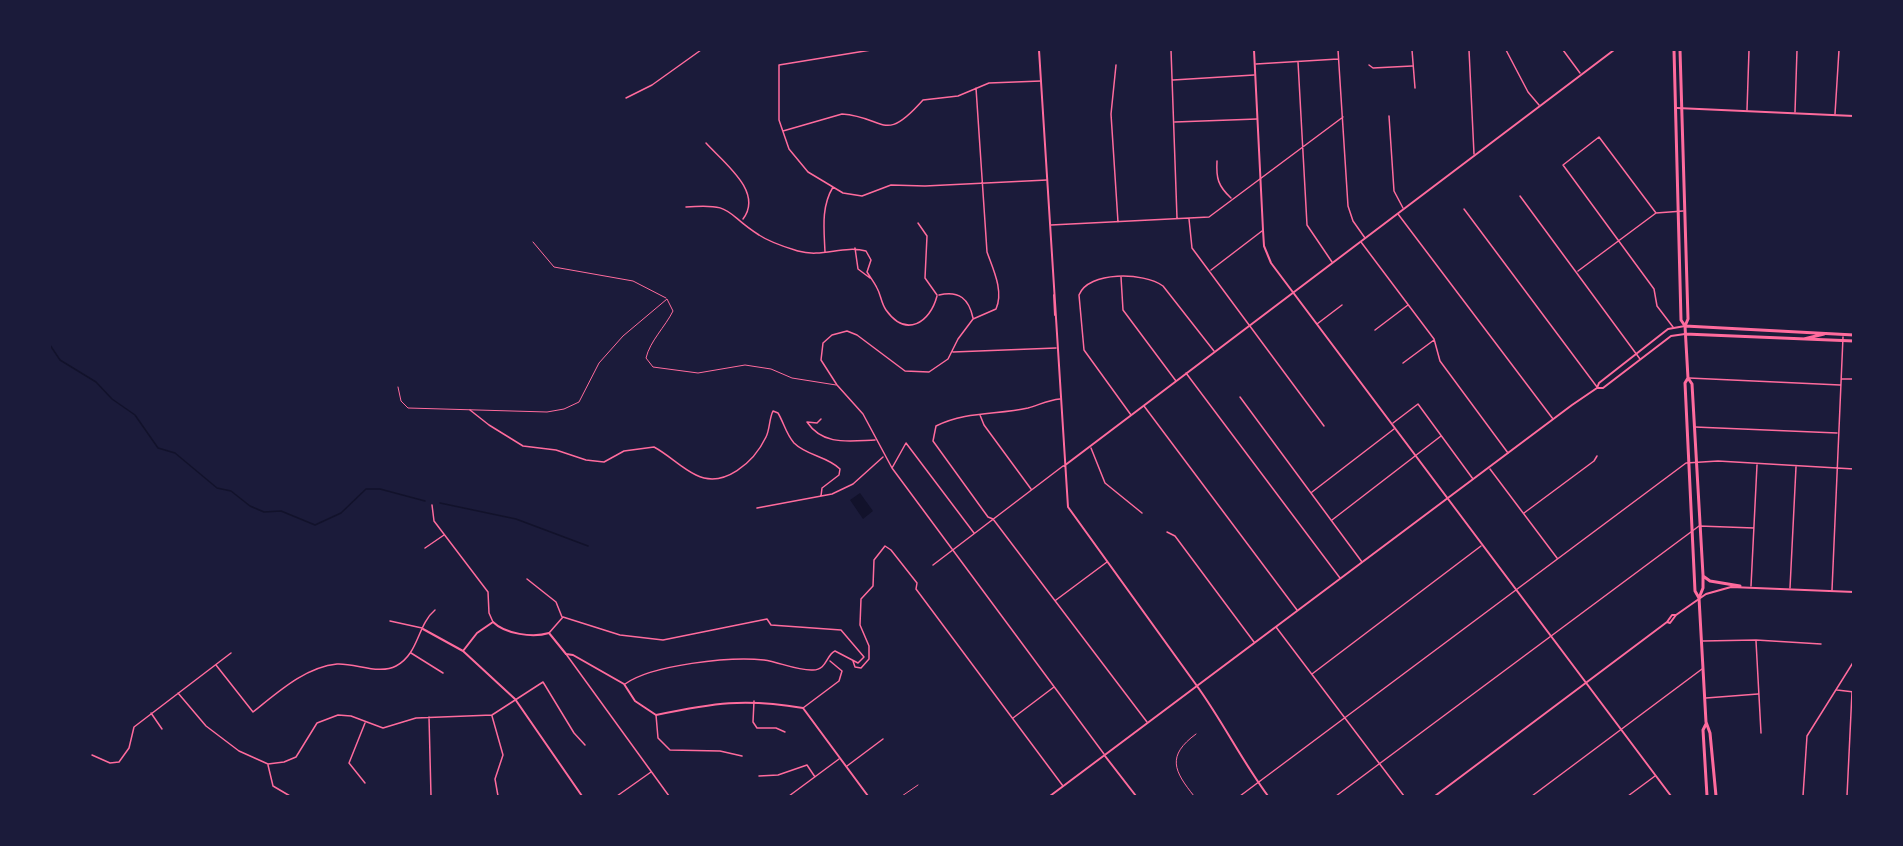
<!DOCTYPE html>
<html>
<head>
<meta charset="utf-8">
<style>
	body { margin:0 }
	#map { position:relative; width:1903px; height:846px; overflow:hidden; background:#1b1b3a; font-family:"IBM Plex Serif",serif }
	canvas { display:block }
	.frame { position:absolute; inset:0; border:51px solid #1b1b3a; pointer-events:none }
</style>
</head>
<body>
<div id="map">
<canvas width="1903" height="846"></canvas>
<div class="frame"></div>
</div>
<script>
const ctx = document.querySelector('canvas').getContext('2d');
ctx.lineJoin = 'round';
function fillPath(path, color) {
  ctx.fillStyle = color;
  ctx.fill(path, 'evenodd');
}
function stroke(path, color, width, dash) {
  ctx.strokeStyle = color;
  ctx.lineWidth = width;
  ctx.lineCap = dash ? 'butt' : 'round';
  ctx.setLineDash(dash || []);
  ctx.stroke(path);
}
fillPath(new Path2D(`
	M860 493 873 511 863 519 850 500Z`), '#12122b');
stroke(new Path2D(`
	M50 345 60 360 96 382 112 399 135 415 158 448 175 453 217 488 231 491 250 506 264 512 281 511 315 525 341 513 366 489H380L425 501
	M440 503 516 519 588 546`), '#12122b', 1.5);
stroke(new Path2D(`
	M533 242 554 267 633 281 666 298
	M398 387 401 401 408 408 547 412 564 409 579 402 599 363 623 336 667 299 673 311C665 327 650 341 646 358L653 367 698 373 745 365 771 369 792 378 836 385
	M902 796 918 785
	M1194 796C1174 771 1166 756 1196 734`), '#ff6b9d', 1);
stroke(new Path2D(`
	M871 50 779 65V120L789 149 808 172 843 193 862 196 891 185 925 186 1047 180
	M1171 50 1177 218
	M1338 50 1348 206 1353 221 1365 238
	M1412 50 1415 88
	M1469 50 1474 154
	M1506 50 1528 92 1539 105
	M1563 50 1580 73
	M1298 62 1307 225 1332 262
	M1256 64 1338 59
	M1116 65 1111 114 1118 222
	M1369 65 1373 68 1412 66
	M1173 80 1254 75
	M976 88 987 252C993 269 1004 291 996 309L973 319 958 339 948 359 929 372 905 371 857 335 847 331 832 335 823 343 821 360 837 385 863 414 892 468 1104 754
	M626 98 652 85 701 50
	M1747 110 1749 50
	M1795 112 1797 50
	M1835 114 1839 50
	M1389 116 1394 191 1403 208
	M1175 122 1257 119
	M783 131 842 114C886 117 883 145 923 100L958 96 989 83 1041 81
	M706 143C723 162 764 192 743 219
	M1217 161C1216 178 1218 186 1231 198
	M1520 196 1640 359
	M686 207C735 203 724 213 759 235 771 243 785 247 798 251 822 258 843 245 866 251L871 260 867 272C870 277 874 282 877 288 881 295 881 303 886 310 906 338 930 323 937 296
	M1464 209 1597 387
	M1656 213 1599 137 1563 165 1654 289 1657 306 1673 327
	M1398 214 1553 419
	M1189 219 1192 248 1324 426
	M918 223 927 236 925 278 937 295
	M1051 225 1209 217 1343 117
	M1361 242 1434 339 1440 361 1508 453
	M855 248 858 269 870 278
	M825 252C824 229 821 207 833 187
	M1211 270 1262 231
	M1578 271 1656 213 1683 211
	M1121 277 1123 310 1176 381
	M939 295C959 290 969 299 973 318
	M1317 324 1342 305
	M1375 330 1408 305
	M953 352 1056 348
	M1403 363 1434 340
	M1186 373 1340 578
	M1689 378 1840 385
	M1842 379H1854
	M1240 397 1362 562
	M1060 399C1048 400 1039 405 1028 408 997 415 966 411 936 426L933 441 988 517 993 519 1147 722
	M1144 406 1297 610
	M470 410 489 425 523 446 556 450 586 460 604 462 624 451 654 447C669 455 681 468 696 475 724 489 754 462 766 437 770 429 769 419 773 411L778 413C784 423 786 434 794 443 807 456 827 456 840 469L839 475 822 488 821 496
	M980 415 984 425 1031 489
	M1131 415 1084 350 1079 295C1088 271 1144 272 1163 286L1214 351
	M821 419 817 423 807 422C823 446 849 441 875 440
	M1393 423 1418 404 1473 479
	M1695 427 1837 433
	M1091 448 1105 483 1142 513
	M892 468 906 443 974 533
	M1490 469 1557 558
	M1312 492 1394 429
	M432 505 434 521 488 592 489 613 493 622
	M757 508 832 494 853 484 883 457
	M1524 513 1594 461 1597 456
	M1332 520 1441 436
	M1167 532 1175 536 1254 642
	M425 548 444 535
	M933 565 1063 466
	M527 579 556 602 562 617
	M1751 586 1757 465
	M1790 588 1796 467
	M1832 590 1843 337
	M1056 600 1107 562
	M390 621 422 628
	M1276 627 1404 796
	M549 633 563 617 620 635 663 640 767 619 771 625 841 630 864 657 858 663 835 651C826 655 827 670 813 670 798 671 779 662 764 660 731 656 651 665 625 684
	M1703 641 1756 640 1821 644
	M1756 641 1761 733
	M411 653 443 673
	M566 654 669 796
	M853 661 855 667 861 668 869 659V646L860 625 861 599 873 586 874 560 885 546 891 550 917 583 916 589 1063 786
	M216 665 253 712C277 693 305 667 337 664 356 663 379 675 396 666 419 654 417 625 435 610
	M1312 674 1481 546
	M1837 690 1854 692
	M178 693 206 726 239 751 268 764 284 762 296 757 317 723 338 715 351 716 383 728 416 718 492 715 543 682 574 733 585 745
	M1706 698 1758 694
	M754 701 753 722 757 728H776L785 732
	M803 708 839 681 842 671 830 661
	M151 713 162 729
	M656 715 658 738 670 750 720 751 742 756
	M492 716 503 755 495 779 498 796
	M429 717 431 796
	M1013 718 1054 687
	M92 755 110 763 119 762 129 748 134 727 231 653
	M268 765 273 786 290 796
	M847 766 883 739
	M759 776 778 775 807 765 815 777
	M365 783 349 763 365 723
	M617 796 651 772
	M730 796H732
	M789 796 839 759
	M1240 796 1686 463 1718 461 1854 469
	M1336 796 1699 526 1754 528
	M1532 796 1702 669
	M1628 796 1655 776
	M1803 796 1807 736 1854 661
	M1847 796 1852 692`), '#ff6b9d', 1.5);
stroke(new Path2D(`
	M1039 50 1068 507 1197 686
	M1254 50 1263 230 1264 246 1271 263 1671 796
	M1677 108 1854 116
	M1054 295 1055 315
	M1064 466 1614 50
	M1667 622 1672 615H1676L1706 594 1731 587 1854 592
	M423 629 463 651 515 699 582 796
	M463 651 477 633 493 622C505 634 533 638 549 633L566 654 573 655 624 684 635 701 656 715C714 703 744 698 803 708L868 796
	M1105 756 1136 796
	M1435 796 1667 622 1670 623 1676 615`), '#ff6b9d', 2);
stroke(new Path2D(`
	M1597 388 1599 383 1668 329 1685 326
	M1197 686C1223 722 1242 761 1268 796
	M1050 796 1572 405 1597 388H1603L1671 336 1685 334`), '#ff6b9d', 2);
stroke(new Path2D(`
	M1674 50 1681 320 1685 326
	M1680 50 1688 319 1685 326 1688 378 1685 383 1695 591 1699 598
	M1685 326 1854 335
	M1685 334 1854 341
	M1804 339 1824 334
	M1688 378 1692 384 1703 575V588L1699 598 1706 722 1710 733 1716 796
	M1703 576 1710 581 1740 586
	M1706 724 1703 730 1707 796`), '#ff6b9d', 3);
</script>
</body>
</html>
